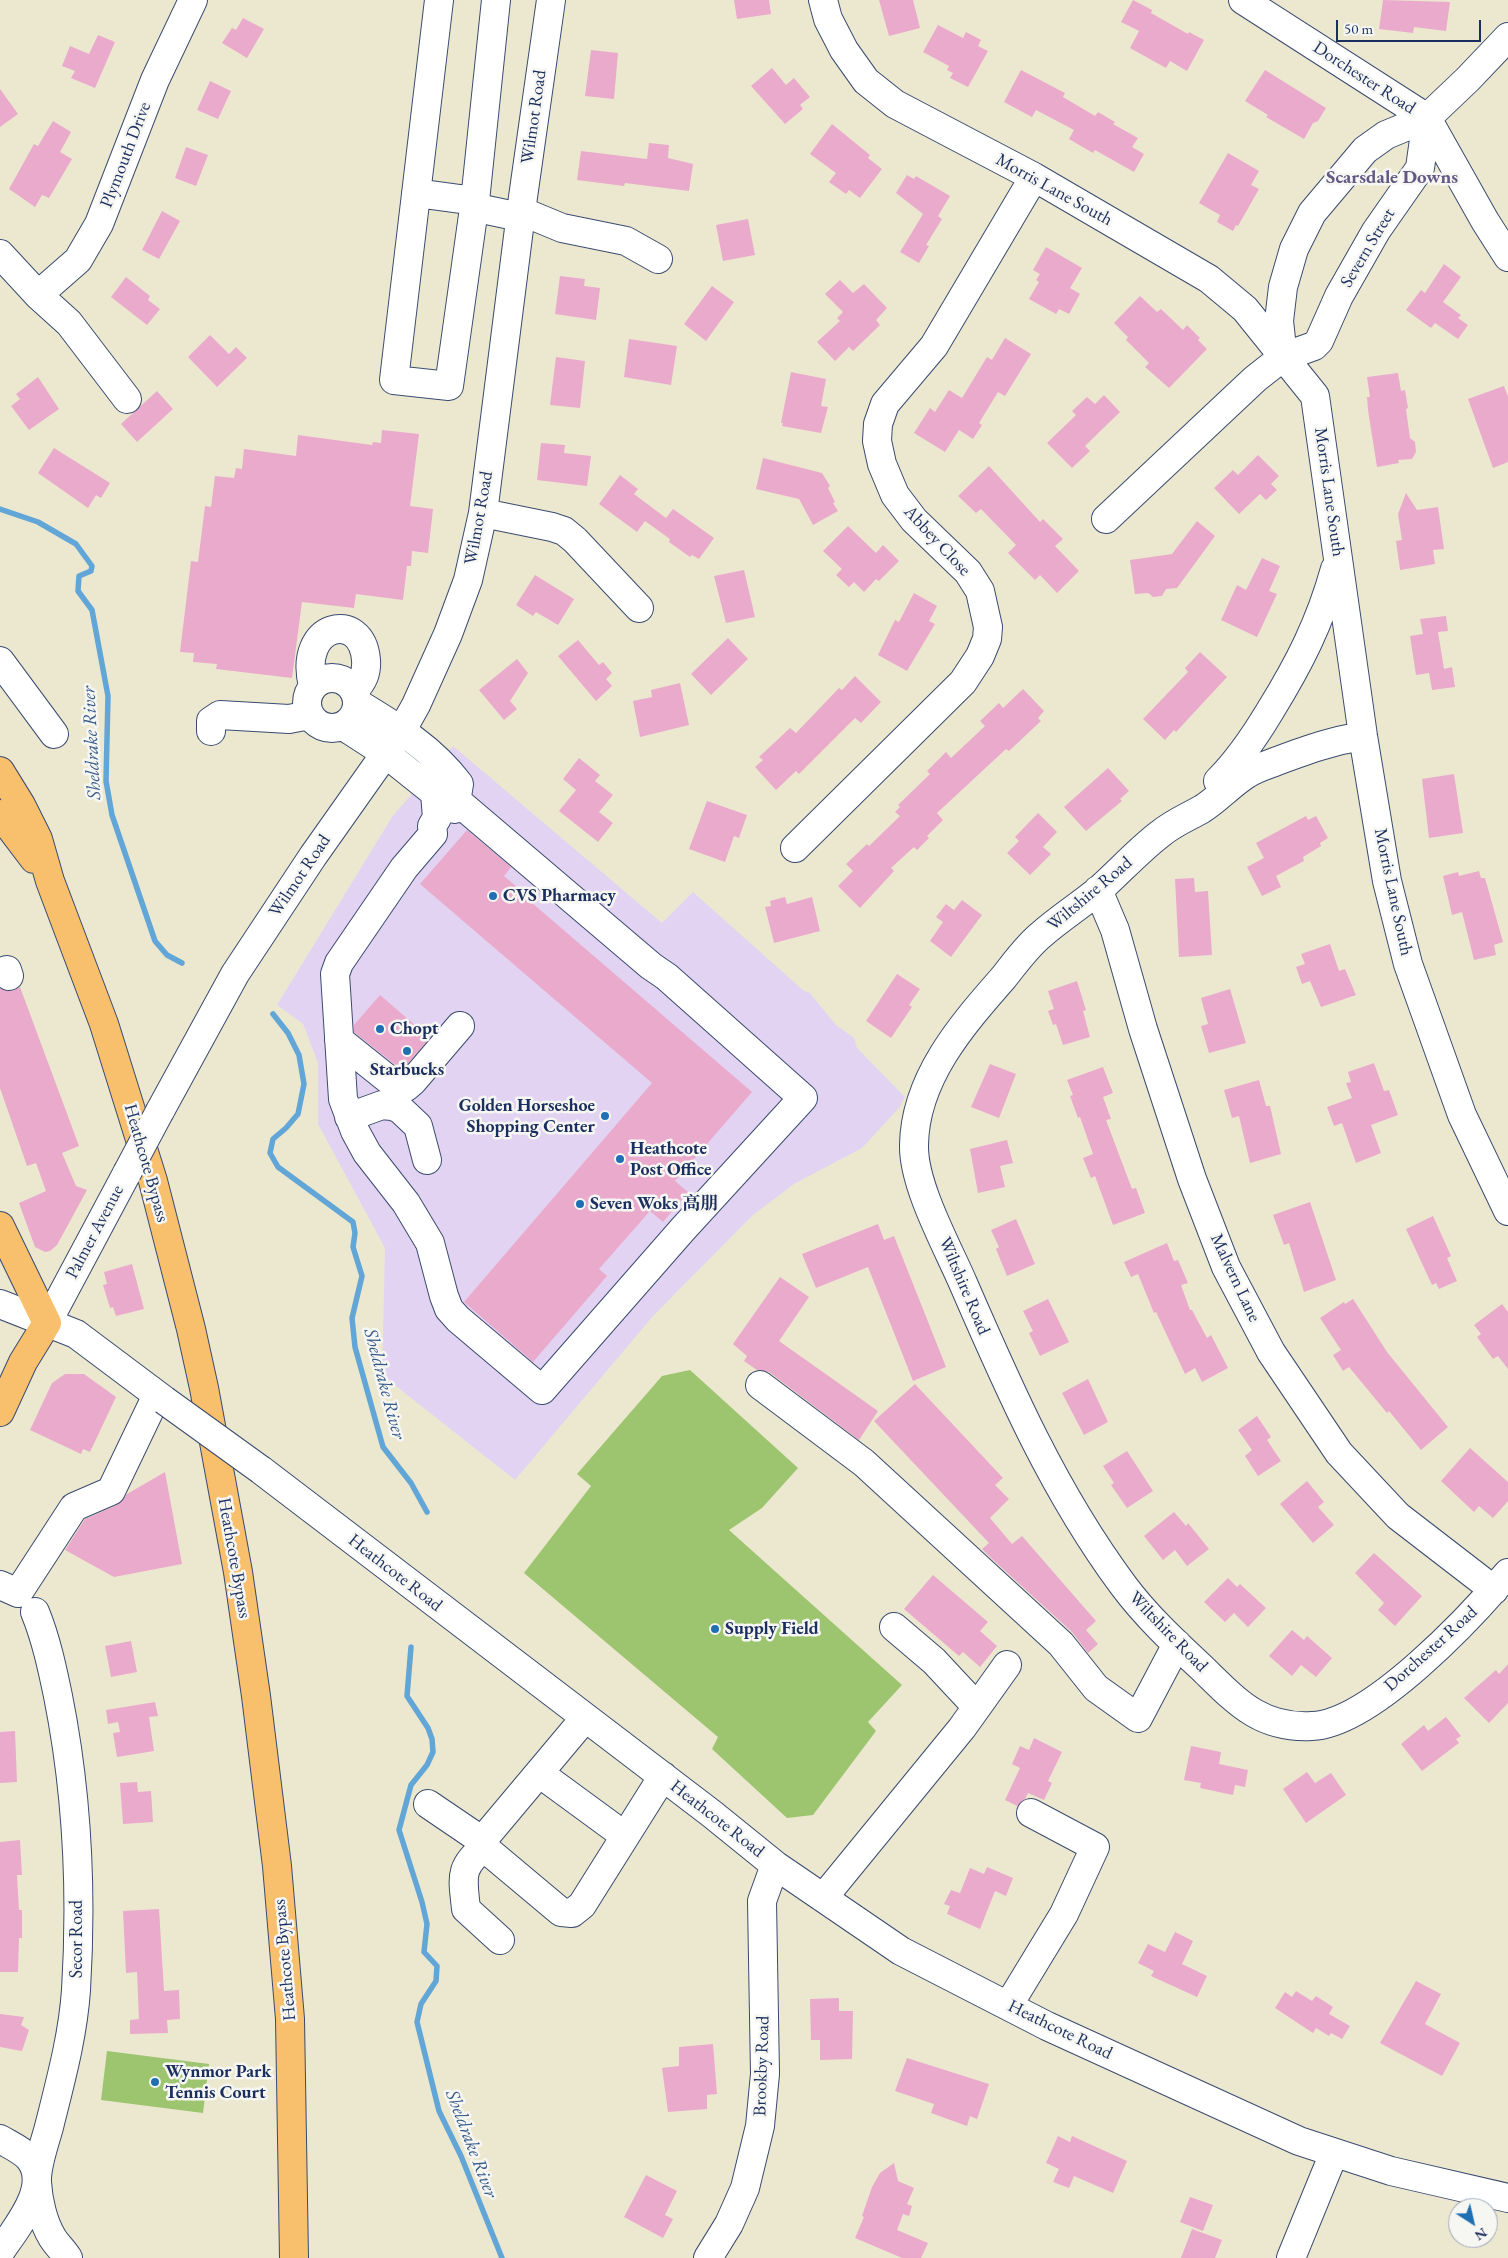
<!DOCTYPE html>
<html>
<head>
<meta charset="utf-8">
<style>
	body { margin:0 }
	#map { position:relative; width:1508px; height:2258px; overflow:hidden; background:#ece8d0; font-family:"EB Garamond",serif }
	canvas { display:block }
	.north { position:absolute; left:1448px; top:2198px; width:50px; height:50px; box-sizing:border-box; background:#f6f6f2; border:1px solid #9ea6b7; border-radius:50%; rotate:145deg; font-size:14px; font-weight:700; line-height:20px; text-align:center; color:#1b2f5e }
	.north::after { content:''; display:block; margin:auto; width:18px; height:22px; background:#1f6fb2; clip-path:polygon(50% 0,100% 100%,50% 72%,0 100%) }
	.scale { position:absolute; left:1336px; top:20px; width:145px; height:22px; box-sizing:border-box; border:2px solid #1b2f5e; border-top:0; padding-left:6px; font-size:15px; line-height:18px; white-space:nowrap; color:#1b2f5e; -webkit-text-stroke:4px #f6f6f2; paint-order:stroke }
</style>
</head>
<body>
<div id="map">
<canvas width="1508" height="2258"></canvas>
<div class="north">N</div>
<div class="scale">50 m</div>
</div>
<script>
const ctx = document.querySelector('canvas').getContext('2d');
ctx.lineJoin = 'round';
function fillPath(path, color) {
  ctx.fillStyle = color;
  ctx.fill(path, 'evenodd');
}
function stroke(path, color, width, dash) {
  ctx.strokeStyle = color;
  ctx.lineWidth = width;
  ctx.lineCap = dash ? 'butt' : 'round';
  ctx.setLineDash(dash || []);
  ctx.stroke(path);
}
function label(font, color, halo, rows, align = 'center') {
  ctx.font = font + ' "EB Garamond","Noto Serif SC",serif';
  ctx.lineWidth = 5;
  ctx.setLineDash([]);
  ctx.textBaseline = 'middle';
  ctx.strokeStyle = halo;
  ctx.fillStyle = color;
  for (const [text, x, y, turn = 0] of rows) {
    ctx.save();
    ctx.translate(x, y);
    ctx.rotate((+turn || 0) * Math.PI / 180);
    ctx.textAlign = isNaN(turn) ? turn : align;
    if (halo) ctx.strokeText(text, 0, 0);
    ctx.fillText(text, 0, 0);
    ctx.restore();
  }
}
fillPath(new Path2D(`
	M453 746 662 923 693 892 804 991 809 992 836 1025 854 1038 857 1048 905 1097 899 1108 862 1148 794 1184 753 1215 653 1316 515 1480 382 1375 385 1248 318 1124V1063L303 1024 277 1005 392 817Z`), '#e3d3f2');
fillPath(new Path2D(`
	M690 1370 798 1468 762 1508 729 1530 902 1685 868 1722 876 1731 813 1815 787 1818 712 1749 718 1737 524 1573 591 1486 577 1474 662 1376Z
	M107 2051 209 2064 203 2113 101 2100Z`), '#9dc46f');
stroke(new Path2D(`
	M0 509 38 522 76 544 92 566 91 571 79 576 78 591 92 610 108 696 106 781 112 815 155 941 167 955 182 963
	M273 1014 288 1033 299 1055 304 1084 298 1114 286 1128 273 1139 270 1153 278 1167 353 1222 355 1233 353 1247 362 1276 352 1318 355 1347 383 1447 411 1483 427 1512
	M411 1647 407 1696 428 1728 432 1739 433 1752 427 1765 411 1785 399 1830 422 1902 427 1924 424 1952 437 1966 436 1981 421 2004 417 2022 439 2111 461 2156 502 2258`), '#61a6d7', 5.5);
fillPath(new Path2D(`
	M734 0H769L771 14 737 19Z
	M879 0H913L920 28 889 36Z
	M1133 0 1152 10 1151 13 1188 34 1189 32 1204 40 1187 71 1170 61 1166 68 1130 48 1139 31 1121 22Z
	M1383 0 1450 2 1446 31 1414 27 1413 33 1379 29Z
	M243 18 264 29 247 58 222 43 232 28 236 30Z
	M938 25 963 38 966 32 981 40 978 46 988 51 968 87 950 78 953 73 947 70 949 66 923 52Z
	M98 35 115 42 95 88 71 78 75 71 62 66 70 46 89 54Z
	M591 50 618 53 614 99 585 96Z
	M772 68 786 85 794 78 810 97 800 105 803 109 785 124 751 86Z
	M1021 70 1065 93 1063 97 1095 116 1098 112 1115 122 1113 124 1138 138 1132 147 1144 154 1134 172 1095 150 1093 153 1069 139 1074 130 1036 110 1032 117 1004 102Z
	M1265 70 1326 108 1318 121 1313 123 1304 139 1266 117 1268 115 1245 101Z
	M210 81 231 91 218 119 197 110Z
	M0 89 18 114 0 127Z
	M53 121 71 132 60 152 72 159 49 198 42 195 35 207 9 189 34 144 38 146Z
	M832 124 870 155 868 158 882 169 860 198 849 190 846 194 829 182 836 173 810 154Z
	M649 143 669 145 668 158 693 164 689 191 625 183 624 186 577 180 581 151 647 159Z
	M186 147 208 155 196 186 175 178Z
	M1228 153 1259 171 1251 185 1259 189 1238 226 1236 225 1233 231 1217 222 1220 215 1199 203Z
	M907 175 914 179 916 176 950 196 938 216 942 219 926 245 929 246 919 263 900 252 923 214 896 193Z
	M162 211 180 221 159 259 142 250Z
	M748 219 755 255 723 261 716 225Z
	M1046 247 1082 268 1070 288 1080 294 1069 314 1059 309 1056 314 1029 299 1039 282 1036 280 1040 274 1033 270Z
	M1444 264 1461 277 1443 302 1461 315 1458 318 1468 325 1458 339 1435 323 1431 328 1406 310 1421 290 1425 293Z
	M560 276 585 279 584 286 600 288 596 320 555 314Z
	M126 277 150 296 148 300 160 309 147 325 111 297Z
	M840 280 853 293 864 284 887 308 876 320 880 325 853 351 849 347 835 361 817 342 840 321 837 318 843 312 825 294Z
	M712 286 734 302 706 341 684 324Z
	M1140 296 1157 312 1161 309 1183 330 1187 325 1200 338 1198 340 1207 349 1169 388 1145 367 1149 363 1126 340 1128 337 1114 323Z
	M210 335 229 354 236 347 247 358 217 387 188 357Z
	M1005 338 1031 354 1005 396 998 392 979 423 982 425 973 439 959 430 945 452 914 433 930 408 935 412 949 390 962 398 987 357 992 360Z
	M629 339 677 346 671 385 624 377Z
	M556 357 585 361 580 408 550 405Z
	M791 372 826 379 821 406 828 407 821 433 782 426 783 423H781Z
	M1398 373 1401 391 1405 390 1408 408 1406 409 1410 438 1415 442 1416 452 1412 459 1398 460 1399 463 1377 467 1368 410 1367 397H1370L1367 377Z
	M38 377 59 409 29 430 11 406 20 399 16 394Z
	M1504 386 1508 397V462L1493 468 1468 399Z
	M157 391 173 409 137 442 121 424Z
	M1104 395 1120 412 1085 446 1090 451 1072 468 1047 443 1076 415 1072 411 1087 397 1095 404Z
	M382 430 419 434 410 506 433 509 428 553 412 551 411 566H407L403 600 356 594 354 608 302 602 292 678 216 669 217 664 193 662 194 653 180 652 191 561 198 562 205 506 211 507 215 476 234 478 236 468 242 469 244 449 296 456 298 435 372 445 373 442 381 443Z
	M541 443 565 445 564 453 591 456 587 486 537 480Z
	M54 448 110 483 101 498 96 495 88 508 38 473Z
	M1258 455 1279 476 1271 484 1277 490 1266 500 1260 494 1239 514 1214 488 1233 470 1238 475Z
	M763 458 822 473 830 486 828 488 835 502 833 503 838 511 813 525 799 499 756 489Z
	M989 466 1040 522 1043 519 1063 539 1055 546 1079 571 1057 593 1040 575 1035 580 1008 553 1016 545 981 509 976 513 958 496Z
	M620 475 638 489 634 494 666 518 673 509 714 538 699 559 692 555 690 557 669 542 670 539 645 521 637 532 599 504Z
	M1406 493 1417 510 1438 507 1444 549 1433 550 1435 564 1400 570 1396 541 1402 540 1398 514Z
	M1197 521 1215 536 1177 588 1166 589 1162 596 1153 597 1148 593 1135 594 1130 560 1172 554Z
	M848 526 876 553 883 545 899 561 879 581 876 579 864 592 854 582 849 587 836 575 842 569 823 551Z
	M1262 558 1280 566 1269 591 1277 594 1257 637 1221 620 1237 585 1246 590Z
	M744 570 755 617 726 623 714 576Z
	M535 575 574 599 558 625 536 612 533 616 516 605Z
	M914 593 937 606 929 621 935 624 907 671 878 655 895 620 899 622Z
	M1446 616 1448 631 1438 632 1444 669 1452 667 1455 687 1432 690 1429 673 1416 675 1410 636 1423 634 1420 619Z
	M728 638 748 659 711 695 691 674Z
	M578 640 599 665 603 662 612 673 606 679 612 686 596 701 558 656Z
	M1200 652 1227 677 1176 732 1174 730 1165 740 1143 719 1188 672 1185 668Z
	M517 659 528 673 510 701 517 709 504 720 479 690Z
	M855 676 881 702 861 723 855 718 799 774 796 771 776 790 755 767 763 760 759 757 790 728 796 733 839 688 842 690Z
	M680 683 689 725 640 737 633 701 652 697 651 690Z
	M1023 689 1044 711 1038 718 1041 721 1009 751 1006 749 937 813 943 820 927 836 929 838 917 850 914 847 891 868 894 871 860 908 838 886 853 871 846 864 867 844 869 846 900 816 895 812 900 807 898 805 930 774 927 771 946 752 951 758 985 726 980 721 999 703 1003 708Z
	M579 758 600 775 595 781 613 795 599 812 613 823 598 842 559 811 576 790 563 779Z
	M1108 768 1129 791 1120 799 1122 801 1086 831 1064 807Z
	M1454 774 1463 833 1429 838 1422 779Z
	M707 801 747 815 739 838 734 836 725 862 689 849Z
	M1038 813 1057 832 1043 847 1051 854 1030 875 1007 853 1019 841 1015 837Z
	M1306 816 1308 820 1316 816 1328 838 1320 843 1321 846 1303 857 1304 861 1276 876 1281 887 1262 896 1247 867 1264 858 1256 843Z
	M467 830 511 867 504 876 532 900 531 902 752 1092 675 1181 688 1192 663 1222 650 1211 599 1269 607 1276 533 1362 464 1302 652 1083 420 884Z
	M1479 871 1481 878H1485L1503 942 1494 945 1496 955 1474 960 1462 912 1452 915 1443 876 1458 872 1459 876Z
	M1194 878 1195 892 1208 891 1212 955 1179 957 1175 879Z
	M785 897 787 904 812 897 820 931 774 943 765 907 771 906 770 901Z
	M962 900 982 915 951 957 930 941 943 922 936 917 946 904 954 910Z
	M1330 944 1339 971 1345 969 1356 995 1321 1007 1310 981 1302 984 1296 967 1305 964 1301 954Z
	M897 974 920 989 909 1005 912 1007 891 1038 866 1021Z
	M1077 981 1086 1010 1083 1011 1090 1037 1063 1045 1056 1024 1053 1025 1048 1011 1054 1009 1048 991Z
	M20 987 79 1146 62 1153 76 1186 87 1190 57 1245 50 1251 45 1252 35 1247 19 1203 46 1191 36 1163 27 1166 0 1088V988L6 991H13Z
	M1230 989 1246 1043 1209 1053 1201 1026 1208 1024 1201 998Z
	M380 995 430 1038 402 1070 354 1032V1025Z
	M1374 1063 1384 1091 1389 1090 1398 1115 1371 1125 1381 1153 1356 1163 1342 1123 1334 1126 1327 1107 1352 1098 1346 1083 1351 1082 1348 1072Z
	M990 1064 1016 1074 999 1118 971 1107Z
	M1103 1067 1113 1093 1103 1097 1111 1119 1106 1120 1132 1189 1136 1188 1145 1213 1113 1225 1095 1176 1091 1178 1083 1158 1093 1154 1080 1117 1078 1118 1070 1096 1073 1095 1067 1080Z
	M1259 1080 1266 1106H1270L1281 1154 1250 1163 1239 1116 1232 1118 1224 1090Z
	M1007 1140 1013 1163 1000 1166 1005 1187 978 1193 970 1149Z
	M1310 1202 1336 1280 1304 1292 1289 1243 1284 1245 1273 1215Z
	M1433 1216 1451 1256 1447 1258 1457 1281 1439 1289 1436 1283 1432 1285 1406 1229Z
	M1016 1219 1035 1264 1007 1276 996 1249 999 1247 991 1230Z
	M878 1224 884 1240 894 1236 946 1367 913 1381 868 1267 816 1288 802 1254Z
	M1167 1243 1174 1261 1178 1260 1188 1283 1181 1285 1190 1310H1192L1207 1338 1211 1335 1228 1368 1202 1382 1195 1368 1185 1374 1156 1312 1154 1313 1138 1274 1131 1277 1124 1262Z
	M132 1264 144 1309 116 1316 113 1307 110 1308 103 1285 107 1284 104 1272Z
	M780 1277 809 1297 779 1341 878 1411 859 1440 769 1372 757 1370 744 1361 747 1356 733 1344Z
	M1048 1299 1069 1342 1040 1356 1029 1333 1033 1331 1023 1311Z
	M1353 1299 1387 1352 1448 1427 1421 1450 1389 1411 1387 1413 1349 1367 1343 1371 1333 1355 1341 1350 1320 1318 1344 1302 1345 1304Z
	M1502 1304 1508 1312V1369L1498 1356 1493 1359 1477 1337 1481 1334 1474 1325Z
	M65 1374H84L116 1397 90 1452 83 1449 81 1454 30 1430 52 1383Z
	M1088 1379 1108 1422 1084 1435 1062 1393Z
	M915 1384 1003 1478 995 1485 1009 1499 990 1518 1012 1544 1022 1536 1096 1621 1086 1630 1098 1644 1088 1653 1072 1632 991 1558 982 1549 989 1543 874 1421Z
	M1257 1416 1271 1437 1267 1440 1281 1461 1258 1476 1245 1456 1252 1450 1238 1430Z
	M1470 1448 1508 1482V1501L1493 1518 1479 1506 1474 1512 1441 1481Z
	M1127 1451 1153 1491 1127 1508 1111 1485 1114 1483 1103 1466Z
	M165 1472 182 1564 114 1577 65 1550 85 1519 117 1505 127 1494Z
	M1307 1481 1324 1502 1318 1507 1334 1525 1313 1543 1280 1504Z
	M1174 1512 1186 1526 1188 1523 1209 1549 1187 1566 1175 1550 1163 1560 1144 1536Z
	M1374 1553 1422 1596 1395 1626 1378 1610 1384 1603 1355 1573Z
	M933 1575 988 1622 980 1631 997 1646 980 1667 963 1652 959 1656 904 1609Z
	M1228 1578 1237 1587 1240 1584 1266 1608 1248 1627 1234 1613 1225 1622 1204 1602Z
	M1292 1630 1304 1640 1307 1636 1332 1658 1316 1677 1301 1665 1292 1676 1269 1656Z
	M131 1641 137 1672 111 1677 105 1646Z
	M1508 1664V1703L1489 1723 1464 1698 1496 1670 1499 1674Z
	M155 1702 158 1716 149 1717 154 1751 117 1757 113 1733 120 1732 118 1722 108 1724 106 1710Z
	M1446 1717 1461 1736 1456 1739 1459 1743 1422 1771 1401 1744 1424 1725 1428 1731Z
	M15 1731 17 1782 0 1783V1732Z
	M1034 1738 1062 1752 1048 1781 1052 1783 1044 1800 1028 1793 1025 1799 1017 1806 1005 1800 1020 1768 1012 1764 1020 1746 1029 1750Z
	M1191 1746 1221 1752 1219 1764 1248 1770 1245 1787 1235 1785 1233 1795 1200 1788 1201 1783 1184 1780Z
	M1307 1772 1315 1783 1331 1773 1346 1795 1306 1823 1283 1789Z
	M137 1782 138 1792 151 1791 153 1822 123 1824 120 1783Z
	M20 1840 22 1875H17L19 1910H22V1938H19L18 1972H0V1842Z
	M987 1867 1013 1878 1006 1896 995 1891 980 1929 947 1914 950 1906 944 1904 951 1890 960 1893 970 1868 984 1874Z
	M159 1909 164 1991 179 1990 180 2019 167 2020 168 2033 130 2034V2020L139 2019 137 1972 126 1973 123 1911Z
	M1175 1932 1193 1941 1182 1964 1207 1976 1197 1997 1151 1976 1154 1971 1138 1963 1148 1944 1165 1952Z
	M1416 1981 1441 1994 1425 2024 1460 2043 1442 2076 1380 2043Z
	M1296 1991 1312 2001 1316 1996 1333 2007 1329 2014 1350 2026 1342 2039 1331 2033 1329 2036 1316 2028 1313 2033 1275 2008 1285 1992 1292 1997Z
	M839 1998V2011H853L852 2059 820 2060V2040H811L810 1999Z
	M0 2014 24 2017 21 2025 29 2030 22 2051 0 2047Z
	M713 2044 717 2094 707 2095V2109L668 2112 662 2068 679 2066V2047Z
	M907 2058 989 2084 977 2119 970 2116 967 2126 931 2113 934 2104 895 2091Z
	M1058 2136 1070 2142 1072 2136 1127 2161 1113 2193 1074 2176 1069 2188 1053 2182 1059 2169 1046 2163Z
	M894 2163 898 2181 914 2188 907 2204 912 2206 909 2216 903 2214 897 2230 928 2243 921 2258H902L855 2238 864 2217 862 2216 872 2187 880 2173Z
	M646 2175 677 2191 665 2215 673 2219 663 2238 624 2217Z
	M1190 2197 1213 2205 1203 2231 1180 2222Z
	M1192 2229 1222 2240 1215 2258H1181Z`), '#eaaacc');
const minor = new Path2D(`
	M439 0 394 380 449 386 475 201 496 0
	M823 0 828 19 844 50 866 81 895 104 1034 177 1209 279 1245 309 1315 396 1363 736 1387 881 1408 964 1462 1115 1508 1211
	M1243 0 1427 118 1485 221 1508 257
	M416 193 475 201 482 209 520 217
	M521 211 562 228 626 241 658 259
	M0 254 38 295 69 323 127 399
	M38 295 78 260 99 224 155 80 193 0
	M1283 357 1279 321 1283 287 1294 249 1312 213 1365 150 1386 135 1427 118 1468 79 1508 37
	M483 513 552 527 564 531 575 540 639 608
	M1106 519 1255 379 1283 357 1314 346 1319 341 1339 296 1376 231 1420 168 1427 118
	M0 661 54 734
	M307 703a25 25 0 1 1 50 0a25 25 0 1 1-50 0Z
	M313 686C297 623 362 609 366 660 367 673 363 681 354 691
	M357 703C395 726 432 748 459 784L455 809
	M344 725 351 731 385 753 435 793H447L457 801 651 966 667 977 803 1098 683 1229 542 1390 458 1319 449 1309 444 1296 430 1243 406 1203 367 1153 355 1131 343 1099 335 974 339 963 404 868 433 834 432 826 437 818 435 793
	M211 731V721L220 715 289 719 310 715
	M1363 736C1331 741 1307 750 1277 761 1267 765 1256 768 1247 774 1231 784 1218 799 1202 809 1188 817 1173 823 1160 834 1139 850 1120 871 1100 889 1081 905 1060 918 1042 934 1027 946 1016 962 1004 977 962 1025 915 1078 914 1145 913 1185 947 1246 963 1283 1009 1389 1054 1492 1123 1585 1146 1616 1174 1642 1202 1668 1236 1701 1260 1729 1312 1726 1371 1724 1471 1617 1508 1573
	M1218 781C1239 760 1255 736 1270 711 1299 664 1320 623 1335 569
	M795 848 963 682 980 656 987 639 988 627 980 591 968 572 914 520 895 495 882 464 877 441 878 424 885 404 934 346 1034 177
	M1098 890 1115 930 1143 1029 1192 1179 1226 1267 1271 1352 1339 1453 1398 1516 1494 1590
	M0 972 7 970 9 976
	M339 1040 399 1088 406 1087 413 1081 460 1026
	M160 1111 235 974 313 856 402 730 416 705 448 634 468 580 483 513 523 197 551 0
	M349 1117 382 1105 392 1106 400 1109 418 1126 427 1160
	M0 1304 76 1334 164 1400
	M47 1323 127 1173
	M760 1385 864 1463 1061 1644 1096 1688 1138 1718 1177 1644
	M261 1470 712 1814 775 1865 901 1951 1047 2026 1299 2141 1391 2171 1508 2198
	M0 1585 18 1593 74 1507 111 1491 157 1395
	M35 1612C46 1639 52 1667 58 1696 77 1791 82 1892 76 1990 73 2035 61 2079 50 2123 46 2140 36 2165 37 2182 38 2200 43 2222 52 2237 56 2244 63 2250 68 2258
	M894 1627 934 1661 976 1706
	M585 1718 486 1836 484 1842 487 1850 561 1912 572 1913 582 1905 663 1776
	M539 1773 625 1836
	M428 1804 484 1842
	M486 1846C458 1867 463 1878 466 1909L500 1940
	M823 1898 962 1728 1007 1665
	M1008 2006 1064 1914 1095 1847 1031 1813
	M0 2139C10 2145 22 2150 29 2158 53 2186 15 2229 0 2252
	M708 2258 729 2224 745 2188 760 2126 765 2074 762 1901 775 1865
	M1291 2258 1334 2153`);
const major = new Path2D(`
	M0 771 21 805 38 839 50 881 104 1024 153 1181 191 1329 204 1388 238 1572 256 1696 277 1866 290 2019 294 2258
	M0 814 34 859
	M0 1226 47 1323 23 1362 0 1412`);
stroke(minor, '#3a4b6f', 30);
stroke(major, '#3a4b6f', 30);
stroke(minor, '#fff', 28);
stroke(major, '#f8bf6c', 28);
const minorBridge = new Path2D(`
	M127 1173 160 1111
	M164 1400 261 1470`);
stroke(minorBridge, '#3a4b6f', 30, []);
stroke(minorBridge, '#fff', 28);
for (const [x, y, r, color] of [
	[493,896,5,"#1f6fb2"],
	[380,1029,5,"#1f6fb2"],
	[407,1051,5,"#1f6fb2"],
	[605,1116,5,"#1f6fb2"],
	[620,1159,5,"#1f6fb2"],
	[580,1204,5,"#1f6fb2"],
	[715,1629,5,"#1f6fb2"],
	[155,2082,5,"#1f6fb2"]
]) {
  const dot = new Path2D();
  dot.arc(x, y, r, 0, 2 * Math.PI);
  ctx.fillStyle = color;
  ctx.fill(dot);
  stroke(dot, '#f6f6f2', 2);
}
label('18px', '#1b2f5e', '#f6f6f2', [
	["Dorchester Road",1364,78,33],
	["Wilmot Road",534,117,-82],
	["Plymouth Drive",126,155,-69],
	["Morris Lane South",1054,190,29],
	["Severn Street",1368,248,-59],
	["Morris Lane South",1329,492,82],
	["Wilmot Road",479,518,-80],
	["Abbey Close",937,541,47],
	["Wilmot Road",300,876,-56],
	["Morris Lane South",1393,892,78],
	["Wiltshire Road",1090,894,-40],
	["Heathcote Bypass",146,1163,74],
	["Palmer Avenue",95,1232,-62],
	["Malvern Lane",1235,1278,65],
	["Wiltshire Road",964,1286,67],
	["Heathcote Bypass",234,1558,80],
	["Heathcote Road",395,1573,38],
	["Wiltshire Road",1168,1632,46],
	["Dorchester Road",1431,1649,-42],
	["Heathcote Road",717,1819,38],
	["Secor Road",77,1939,-90],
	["Heathcote Bypass",285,1960,-95],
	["Heathcote Road",1060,2030,26],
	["Brookby Road",762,2066,-88]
]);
label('bold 18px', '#1b2f5e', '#f6f6f2', [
	["CVS Pharmacy",503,896],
	["Chopt",390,1029],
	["Starbucks",407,1070,"center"],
	["Golden Horseshoe",595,1106,"right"],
	["Shopping Center",595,1127,"right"],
	["Heathcote",630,1149],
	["Post Office",630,1170],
	["Seven Woks 高朋",590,1204],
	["Supply Field",725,1629],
	["Wynmor Park",165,2072],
	["Tennis Court",165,2093]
], 'left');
label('bold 19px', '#635a84', '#f6f6f2', [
	["Scarsdale Downs",1392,178]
]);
label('italic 19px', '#345988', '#f6f6f2', [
	["Sheldrake River",92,743,-93],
	["Sheldrake River",384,1384,75],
	["Sheldrake River",471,2144,69]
]);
</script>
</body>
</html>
